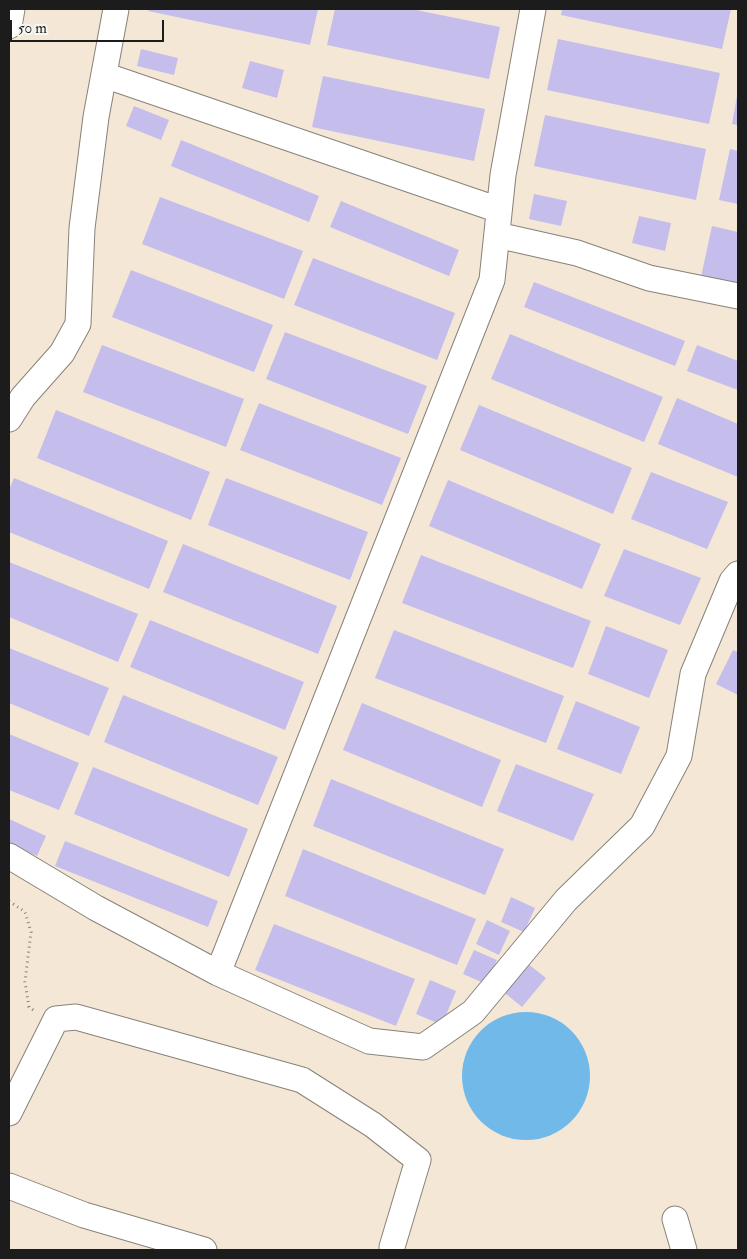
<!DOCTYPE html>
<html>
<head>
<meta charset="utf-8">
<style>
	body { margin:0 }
	#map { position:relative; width:747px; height:1259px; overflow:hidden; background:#f4e7d6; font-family:"IM FELL Double Pica",serif }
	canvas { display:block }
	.frame { position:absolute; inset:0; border:10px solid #1c1c1c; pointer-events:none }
	.scale { position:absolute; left:10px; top:20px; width:154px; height:22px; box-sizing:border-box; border:2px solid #1c1c1c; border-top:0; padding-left:6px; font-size:15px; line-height:18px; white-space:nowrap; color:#1c1c1c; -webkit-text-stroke:4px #f6f6f2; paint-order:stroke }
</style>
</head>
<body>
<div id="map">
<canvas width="747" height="1259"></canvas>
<div class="frame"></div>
<div class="scale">50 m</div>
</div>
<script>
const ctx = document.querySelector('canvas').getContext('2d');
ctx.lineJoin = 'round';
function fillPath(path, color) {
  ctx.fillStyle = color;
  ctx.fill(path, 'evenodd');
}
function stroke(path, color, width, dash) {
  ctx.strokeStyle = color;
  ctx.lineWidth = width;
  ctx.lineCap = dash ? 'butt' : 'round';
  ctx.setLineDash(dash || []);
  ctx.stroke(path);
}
fillPath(new Path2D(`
	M462 1076a64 64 0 1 1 128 0a64 64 0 1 1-128 0Z`), '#71b9e9');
fillPath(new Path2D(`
	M149 9H318L310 45 148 11Z
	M335 9H411L500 27 489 79 327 45Z
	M562 9H731L722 49 561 15Z
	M558 39 720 73 709 124 547 90Z
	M141 49 178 58 174 75 137 66Z
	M250 61 284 70 277 98 242 88Z
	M323 76 485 109 474 161 312 127Z
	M737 96H738V125L732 124Z
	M134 106 169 120 161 140 126 126Z
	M545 115 706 149 696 200 534 166Z
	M181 140 319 196 309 222 171 166Z
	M730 149 738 151V204L719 200Z
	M534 194 567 201 561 226 529 219Z
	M160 197 303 251 284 299 142 244Z
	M341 201 459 250 449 276 330 227Z
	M639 216 671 223 665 251 632 243Z
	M712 226 738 232V285L701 277Z
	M313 258 455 313 437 360 294 305Z
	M131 270 273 325 254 372 112 317Z
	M534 282 685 341 675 366 524 307Z
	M285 332 427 386 408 434 266 379Z
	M510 334 663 397 644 442 491 379Z
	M102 345 244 399 226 447 83 392Z
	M697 345 738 361V390L687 371Z
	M677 398 738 424V477L658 444Z
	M259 403 401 458 382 505 240 450Z
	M479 405 632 468 613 514 460 450Z
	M56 410 210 472 191 520 37 458Z
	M651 472 728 502 707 549 631 519Z
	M14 478 168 541 149 589 9 532V490Z
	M226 478 368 532 350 580 208 525Z
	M448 480 601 544 582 589 429 526Z
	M183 544 337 606 318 654 163 592Z
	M624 549 701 578 680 625 604 596Z
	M421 555 591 621 573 668 402 603Z
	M9 562 138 614 118 662 9 617Z
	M150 620 304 682 285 730 130 667Z
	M606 626 668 650 649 698 588 674Z
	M394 630 564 696 546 743 375 678Z
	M9 648 109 688 89 736 9 703Z
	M733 650 738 652V695L716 684Z
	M123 695 278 757 258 805 104 742Z
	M576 701 640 727 621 774 557 749Z
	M362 703 501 760 482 807 343 750Z
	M9 734 79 763 59 810 9 790Z
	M516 764 594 794 573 841 497 811Z
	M93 767 248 829 229 877 74 814Z
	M331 779 504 849 485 895 313 826Z
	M9 819 46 836 37 856 9 844Z
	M65 841 218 901 208 927 55 866Z
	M303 849 476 919 457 965 285 896Z
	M511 897 535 908 524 932 501 922Z
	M487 920 510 931 499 955 476 944Z
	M274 924 415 979 396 1026 255 970Z
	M474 950 497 960 486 984 463 974Z
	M523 960 546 978 522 1007 500 989Z
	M430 980 456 991 442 1025 416 1014Z`), '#c5bdeb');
const minor = new Path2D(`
	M9 26 12 9
	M104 75 499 210
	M497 235 577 253 649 278 738 296
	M9 419 23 397 62 353 78 324 82 228 96 117 116 9
	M9 856 96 908 218 973 369 1041 423 1047 473 1012 566 900 642 826 679 756 693 674 732 581 738 574
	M218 973 492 280 503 175 533 9
	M9 1113 56 1019 76 1017 302 1080 373 1125 418 1160 392 1247V1250
	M9 1186 84 1215 204 1250
	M675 1219 684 1250`);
stroke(minor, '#888279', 27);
stroke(new Path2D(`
	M9 901 25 912 31 932 25 982 29 1007 36 1012`), '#888279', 3, [1, 4]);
stroke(minor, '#fff', 25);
</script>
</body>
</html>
